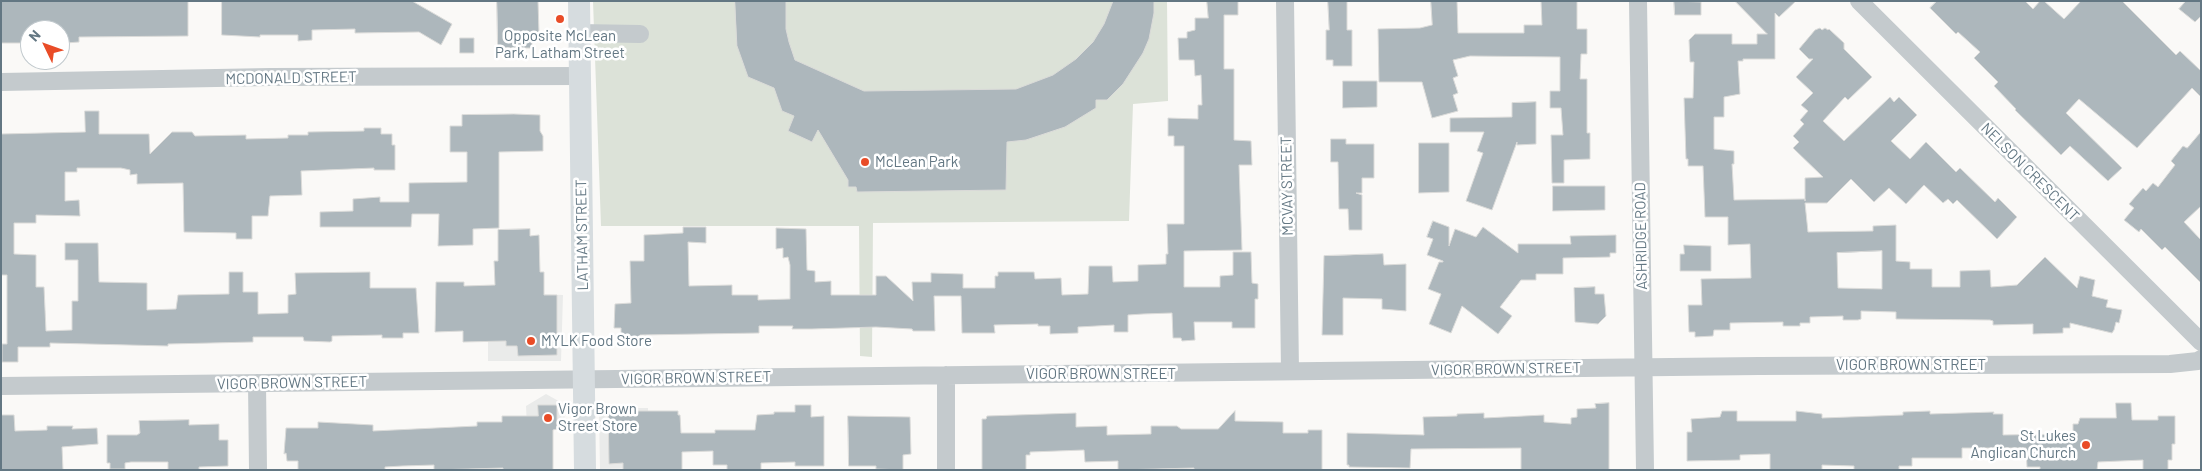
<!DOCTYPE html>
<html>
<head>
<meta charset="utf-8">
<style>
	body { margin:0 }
	#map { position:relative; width:2202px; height:471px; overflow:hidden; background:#faf9f7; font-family:Barlow,sans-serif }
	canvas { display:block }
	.frame { position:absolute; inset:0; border:2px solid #637783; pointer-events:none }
	.north { position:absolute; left:20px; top:20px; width:50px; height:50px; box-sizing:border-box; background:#fff; border:1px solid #c1c9cd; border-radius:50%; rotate:312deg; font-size:14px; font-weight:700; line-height:20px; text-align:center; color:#637783 }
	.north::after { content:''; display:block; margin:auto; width:18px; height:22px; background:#e94c27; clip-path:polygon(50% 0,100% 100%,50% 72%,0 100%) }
</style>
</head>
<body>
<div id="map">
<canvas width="2202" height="471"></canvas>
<div class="frame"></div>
<div class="north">N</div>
</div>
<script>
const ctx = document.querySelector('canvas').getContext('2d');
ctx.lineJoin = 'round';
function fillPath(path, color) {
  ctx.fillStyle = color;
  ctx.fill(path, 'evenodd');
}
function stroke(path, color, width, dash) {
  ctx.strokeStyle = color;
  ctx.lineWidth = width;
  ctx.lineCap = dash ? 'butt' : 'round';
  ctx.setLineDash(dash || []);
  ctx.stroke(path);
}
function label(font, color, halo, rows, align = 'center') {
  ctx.font = font + ' Barlow,sans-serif';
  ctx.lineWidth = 5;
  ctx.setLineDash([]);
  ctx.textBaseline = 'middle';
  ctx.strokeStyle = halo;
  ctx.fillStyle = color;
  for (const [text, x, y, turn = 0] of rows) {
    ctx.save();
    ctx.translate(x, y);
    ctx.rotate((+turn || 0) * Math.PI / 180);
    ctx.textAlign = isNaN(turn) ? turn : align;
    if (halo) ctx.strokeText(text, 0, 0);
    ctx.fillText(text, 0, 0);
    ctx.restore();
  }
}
fillPath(new Path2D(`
	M488 292 563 295 561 361H488Z
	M546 394 564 404 565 429H527L526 406Z
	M602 408H648L647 468 600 469 599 413Z`), '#eaebea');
fillPath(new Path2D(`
	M593 1H1167L1168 101 1133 104 1129 221 873 223 872 357 860 356 859 226H601Z`), '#dce2d8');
const building = new Path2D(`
	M1 1H188V36L79 37V42L66 43 60 42V30H30V43H1Z
	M222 1H412L452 24 441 45 419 32 355 33V29L312 30V40L298 41V35H260V37L222 35Z
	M497 1H538L539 33H532V48H498Z
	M735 1H786V29L789 42 795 60 864 91 1016 89 1053 75 1076 59 1093 42 1104 24 1113 1H1154V13L1149 39 1143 53 1123 84 1107 100H1096V108L1065 127 1026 140 1007 142 1006 190 857 192 856 187H848V180L818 130 812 142 788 131 794 116 782 111 774 88 748 77 737 46Z
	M1207 1H1238V15H1224V69H1234V140L1251 141 1252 165H1239L1242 250 1184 251V287H1220V276L1233 275V252H1251L1252 283 1258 284V299H1255V328H1232V322H1194L1195 340 1182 341 1181 338H1173L1172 313 1143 314 1128 315V332H1114V325L1078 327V333L1050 334V326H1038V324L994 325 995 333H962L961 296H934L935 331H913L912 329 876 327 812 329H792L793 326H759V333L640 335V340H621V328H614L615 304 631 303 630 261H644V235L683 233V227H706V243L688 242 689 286 732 285V295H758V300L790 299V265L788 257 783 258V248L776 249V228L806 229 807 270 815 271V282L831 281V295H876V276H886L913 301 912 282H931V273L963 274V288H995V276H998V272H1034L1035 279 1061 278 1062 295 1088 294 1089 266H1112L1113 282 1138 281V265L1166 264V254H1168L1167 224H1184V146H1174V136H1168V118L1198 119V105H1202L1201 75 1195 76 1194 60H1179L1178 38H1187V32L1195 30V18H1208Z
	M1328 1H1347V30H1352V66H1333V60H1326V30H1329Z
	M1431 1H1457L1458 33H1524V25H1542L1541 1H1577V29H1587V54H1581L1580 79H1587V133H1590V159L1564 160V183H1552L1551 135H1563L1561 108H1550V91H1560V57L1470 56 1453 60 1458 76 1453 78 1458 93 1453 95 1458 111 1432 118 1422 82H1379L1378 29 1420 28 1432 25Z
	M1674 1 1701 2V15H1675Z
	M1735 1H1796L1779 17 1775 13V59H1743V61H1738L1740 94 1724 97V117H1714V149L1734 151V164H1732L1734 200 1805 199V201V178L1823 177 1793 148 1799 142 1793 136 1804 124 1800 120 1808 111 1801 105 1813 93 1796 77 1813 59H1809L1799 49 1815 30 1820 28 1822 30 1825 28 1828 30 1829 29 1844 43V49L1872 77 1848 100 1845 97 1823 121 1844 141 1890 97 1894 102 1899 97 1917 115 1891 141 1910 159 1926 142 1956 172 1960 168 1995 202 1998 198 2017 217 1997 239 1957 200 1953 204 1948 199 1943 203 1924 185 1906 204 1889 188 1874 202 1851 179 1827 203H1805L1808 232 1873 231V226L1896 225V261L1910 262V269H1932V287H1960V271L1990 270 1991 287 2017 285 2045 257 2077 288 2080 276 2095 280 2092 296 2108 300 2106 307 2122 310 2119 323 2116 322 2114 330 2112 333 2070 323V328H2063V333L2033 334V324L1993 325V321L1990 320 1896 319V312L1861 311V319L1858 320H1843V316L1810 317V323H1800V326H1783V322L1730 323V330H1714L1713 336 1695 337V332H1689L1688 305H1702L1701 279 1751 278 1750 244 1728 245V217H1705L1703 166H1688V159H1686L1684 98H1693L1694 62H1690L1689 40 1695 34H1732V44H1757V34H1767ZM1882 251V289L1838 288 1837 253Z
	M1937 1H2025L2033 9 2040 1H2044L2064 19 2081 1H2122L2176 55 2180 51 2201 71V97L2192 88 2137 148 2079 99 2066 113 2122 168 2108 181 2070 146 2061 155 2015 110 2016 109 1994 86 1998 82 1974 58 1980 52 1958 32 1956 34 1930 8Z
	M2186 1H2201V16L2195 22 2179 9Z
	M460 38H474V53H460Z
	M1343 81H1377V107L1343 108Z
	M1536 102V144L1517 145V142L1492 210 1466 201 1483 153 1477 151 1484 132H1450V118L1512 117V103Z
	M85 111H99V134H149L150 154 172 132H192L195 136 246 135V139L288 138V135H308V132L364 131V128H381V134H392V145H395V170H374V168L301 171 302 195 270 196 268 216H252V239H236V233L184 232 183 183 137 184V174L130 175V170L121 168H77V172H65V201L79 200 80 216 36 215V223H14V254L36 255V287H44L46 331 72 330V301H78V260H65V243H98L99 282 147 283V310L176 309 178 295 229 294V272H243V292H258V314L288 313V295L296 294 295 273 370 272V288H416L419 333H403V338H382V335L332 336V341L330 342 304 341 303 337H253V342L168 344V346L50 343V347H18V362H2V344H7V275H1V134L85 132Z
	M514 114 540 115V131L543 136V151L499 152V228L473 229V245L438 246 439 214H412L411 227H320V212L353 211V199L380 197V202H409V183L467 182V152H450V126H462V115Z
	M2201 132V206L2184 222 2201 240V283L2165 247 2162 250 2141 229 2139 232 2124 220 2134 208 2129 204 2143 188 2146 191 2153 183 2158 187 2175 165 2171 161 2183 146 2187 148Z
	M1331 139H1346V144H1374V178H1362V193H1356L1362 195V230H1349L1348 209H1339L1338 162H1331Z
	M1419 143H1449V192L1419 193Z
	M1553 186H1605V210L1553 211Z
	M1433 221 1449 227V246L1455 229 1476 237 1483 227 1518 253V244H1571L1570 236 1616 235V253H1610V257L1563 258V274H1536V280H1521L1500 307 1512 316 1498 334 1462 306 1451 333 1429 324 1441 294 1428 289 1439 262H1443V261L1427 255 1433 239 1427 237Z
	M530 229V236L539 235 540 272H544V295H557V355L518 356 517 346H506V341L463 342V331L435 332 436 282H464V286L495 285 494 261H498V230Z
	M1684 245 1711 246V271H1680V254H1684Z
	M1383 254 1384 265 1406 264V311L1382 309V299L1343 298V335H1322L1324 256Z
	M1595 287V294H1604L1606 316 1598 324 1575 322 1574 288Z
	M1609 403V470H1521V448L1411 449 1410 468 1349 467V465H1347V433L1424 435 1423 417 1457 416V414L1484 413V418L1544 415V422L1571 424V418L1577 417V409L1596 408 1595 404Z
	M2116 403H2131L2132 420H2158V416H2175V444H2172V460H2168V470H2143V460L2098 462 2097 470H2040V467H2027L2026 448H1962V458H1912V466H1899V470H1854V466L1822 465V470H1770V454L1740 455V460L1687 461V432H1692L1691 419 1720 417 1722 411H1737V421H1796V411L1822 414V418L1903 415V412L1930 411V414L1994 412 1993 414H2003V435L2073 434V424H2078L2080 418H2116Z
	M538 405H557V429L553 430V470H503V468L434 470V465L402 466 385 467V470H298V461H287L286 453 284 454 286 428H318V422L373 425V431L477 426V422H502V416H538Z
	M623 405V410L636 411H678V415H680L681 433H715V430H755L757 415 774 414V412H795V405H811V417L824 416V466H795V462L761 463V470H727V465H713V451L682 452V470H623V463L609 464 608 406Z
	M1235 411V421L1283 422V433H1308V430H1322V470H1194V468L1118 470V461L1085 462 1084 450 1030 452V455H1026V470H982V419H986L987 416 1076 413V427L1107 426V435L1151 434V426H1177L1181 429H1218Z
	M1 415H14L15 431 47 430V426H73L72 429 97 428 98 444 62 447 63 470H1Z
	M848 416 910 417 911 454 903 455V470L876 469V466H849Z
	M189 420V425L219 424V440H228V466L199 467V470H168V462H131L125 463V469H110V463H107V435H137L140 433 139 421Z`);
fillPath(building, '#adb7bc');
stroke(building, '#dbdbd9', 1);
stroke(new Path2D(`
	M1285 1 1290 371
	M1638 1 1645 470
	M1859 1 2201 342
	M579 33 640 34
	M1 82 270 77 580 76
	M946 375V470
	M257 383 258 470
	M1 386 1759 366 2170 364 2198 361 2201 359`), '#c4cacd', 18);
stroke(new Path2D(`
	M579 1 585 470`), '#d6dcdf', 22);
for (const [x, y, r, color] of [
	[560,19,5,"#e94c27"],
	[865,162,5,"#e94c27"],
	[531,341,5,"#e94c27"],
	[548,418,5,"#e94c27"],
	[2086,445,5,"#e94c27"]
]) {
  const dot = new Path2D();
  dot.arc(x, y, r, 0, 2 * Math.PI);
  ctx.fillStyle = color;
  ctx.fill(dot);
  stroke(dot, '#fff', 2);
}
label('15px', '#637783', '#fff', [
	["Opposite McLean",560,36,"center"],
	["Park, Latham Street",560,53,"center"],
	["McLean Park",875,162],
	["MYLK Food Store",541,341],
	["Vigor Brown",558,409],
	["Street Store",558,426],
	["St Lukes",2076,436,"right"],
	["Anglican Church",2076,453,"right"]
], 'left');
label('15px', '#637783', '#fff', [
	["MCDONALD STREET",291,78,-1],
	["NELSON CRESCENT",2030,172,45],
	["MCVAY STREET",1287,186,-91],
	["LATHAM STREET",582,235,-91],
	["ASHRIDGE ROAD",1641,236,-91],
	["VIGOR BROWN STREET",1911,365],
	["VIGOR BROWN STREET",1506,369,-1],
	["VIGOR BROWN STREET",1101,374],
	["VIGOR BROWN STREET",696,378,-1],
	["VIGOR BROWN STREET",292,383,-1]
]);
</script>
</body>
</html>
